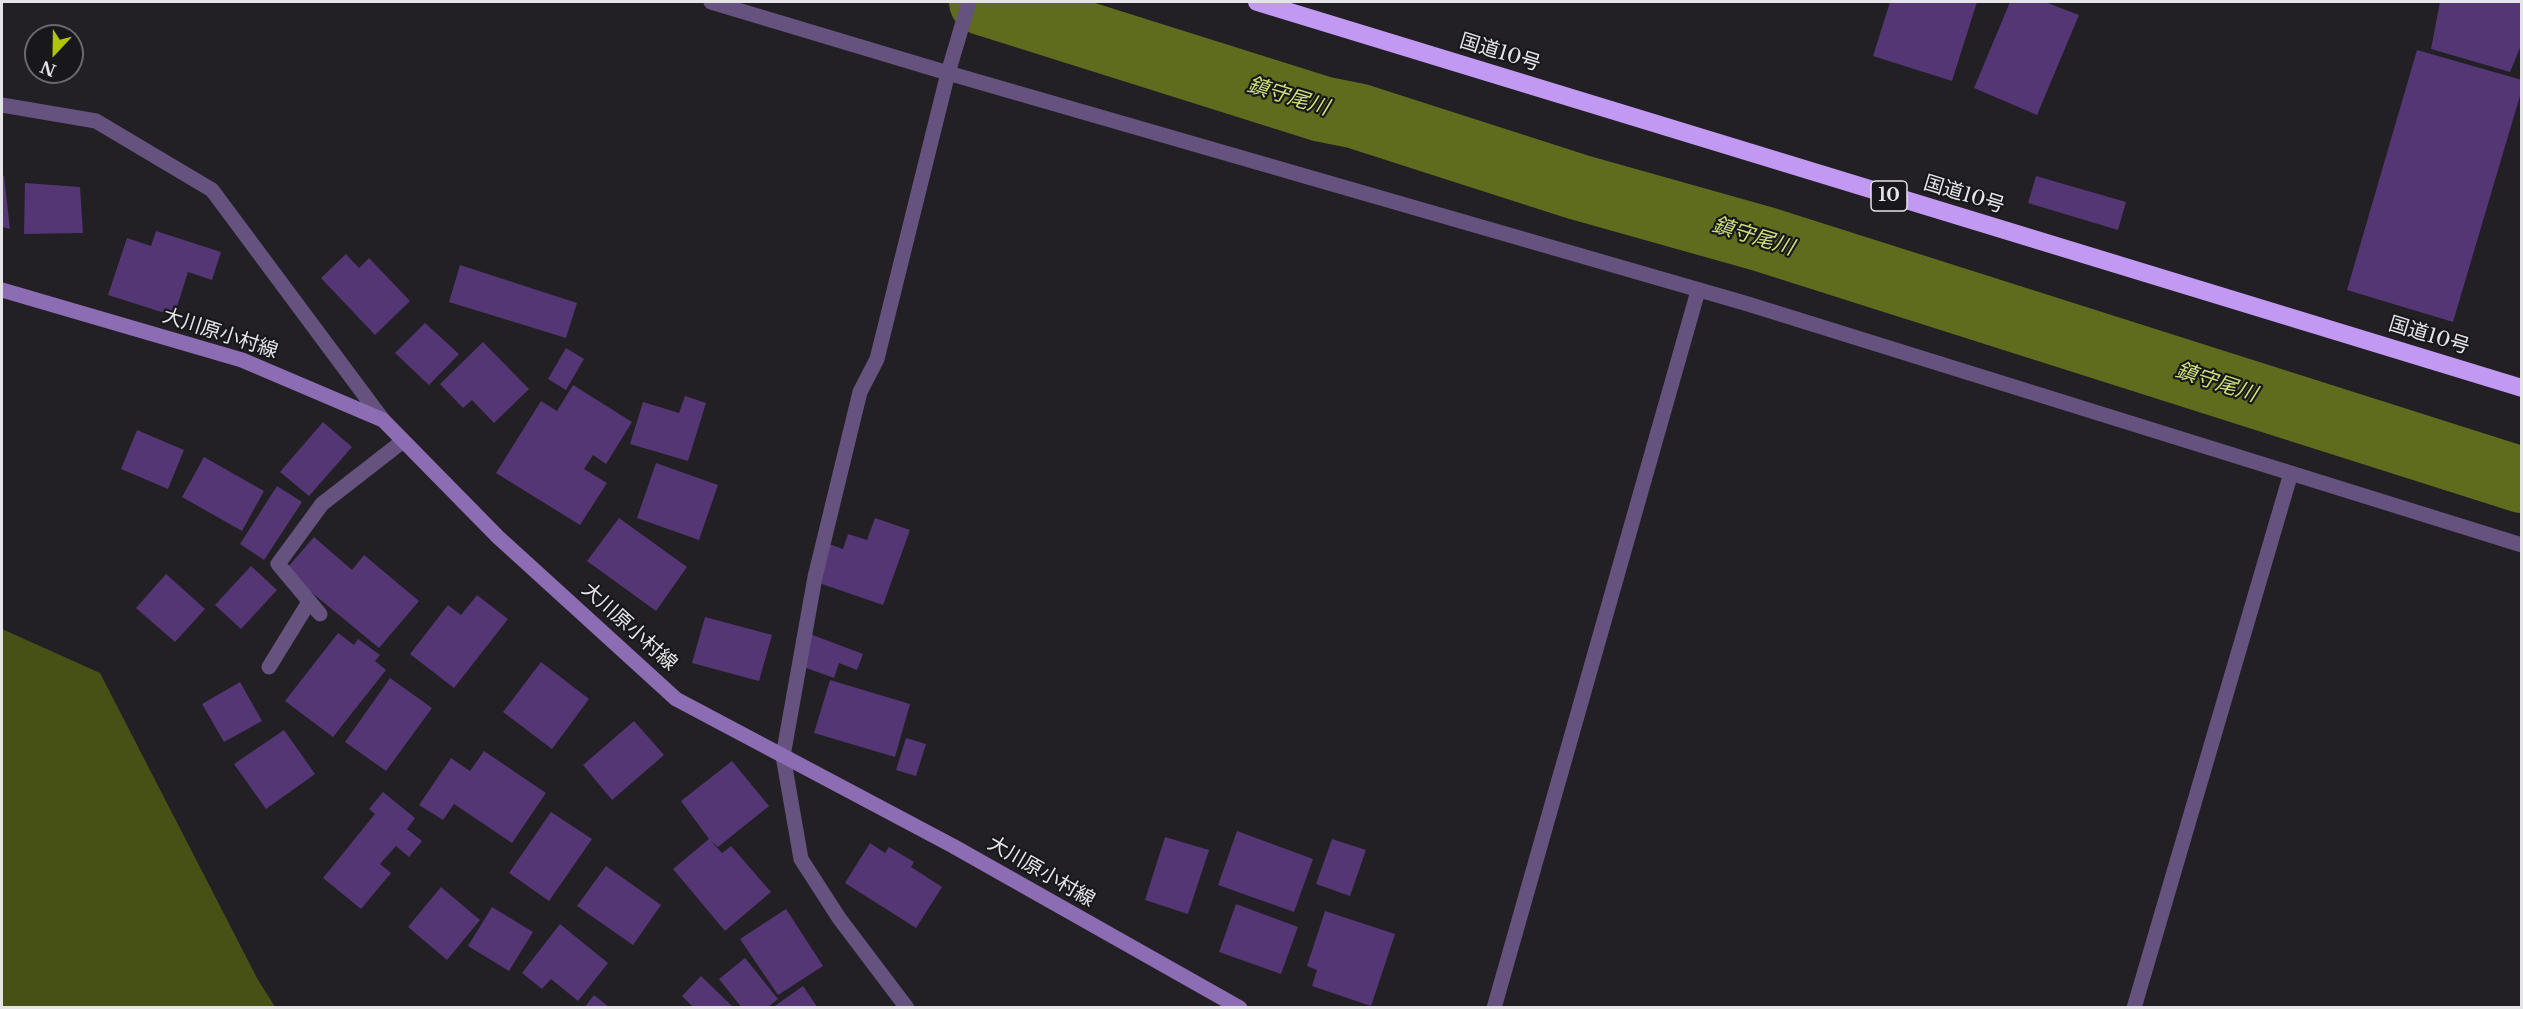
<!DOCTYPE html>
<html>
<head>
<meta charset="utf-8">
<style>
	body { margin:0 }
	#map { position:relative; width:2523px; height:1009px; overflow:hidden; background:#222024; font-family:"Libre Baskerville",serif }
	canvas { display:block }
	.frame { position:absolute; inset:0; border:3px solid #e5e4e7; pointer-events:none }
	.north { position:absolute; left:24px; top:24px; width:60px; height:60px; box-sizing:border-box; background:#18171b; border:2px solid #6a696d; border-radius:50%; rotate:202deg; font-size:16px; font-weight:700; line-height:24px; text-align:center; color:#e5e4e7 }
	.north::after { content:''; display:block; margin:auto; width:21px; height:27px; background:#aec509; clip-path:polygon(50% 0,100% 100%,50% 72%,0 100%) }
</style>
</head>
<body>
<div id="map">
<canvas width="2523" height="1009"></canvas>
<div class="frame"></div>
<div class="north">N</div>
</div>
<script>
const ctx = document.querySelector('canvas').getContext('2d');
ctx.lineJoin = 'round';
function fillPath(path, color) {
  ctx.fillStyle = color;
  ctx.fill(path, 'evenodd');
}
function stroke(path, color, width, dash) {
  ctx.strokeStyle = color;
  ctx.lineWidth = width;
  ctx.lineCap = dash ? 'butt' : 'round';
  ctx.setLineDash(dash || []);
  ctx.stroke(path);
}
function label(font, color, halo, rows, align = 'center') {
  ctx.font = font + ' "Libre Baskerville","Noto Sans JP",serif';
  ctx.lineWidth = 4.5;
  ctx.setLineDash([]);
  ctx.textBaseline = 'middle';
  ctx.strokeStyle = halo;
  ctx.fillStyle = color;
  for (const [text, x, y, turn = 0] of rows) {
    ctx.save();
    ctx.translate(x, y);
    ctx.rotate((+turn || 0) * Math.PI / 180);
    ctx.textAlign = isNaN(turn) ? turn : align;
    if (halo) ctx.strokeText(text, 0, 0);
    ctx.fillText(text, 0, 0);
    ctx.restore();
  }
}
fillPath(new Path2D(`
	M2 629 100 673 257 978 275 1007H2Z`), '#475116');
stroke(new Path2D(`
	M982 2 1322 109 1357 116 1578 187 1763 239 2522 480`), '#5f6b1d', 66);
fillPath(new Path2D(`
	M1890 2H1977L1952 81 1873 56Z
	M2010 2H2045L2079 15 2037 115 1974 88Z
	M2440 2H2522V43L2510 72 2431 49Z
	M2417 50 2522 80V89L2453 322 2347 290Z
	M2 175 4 176 10 229 2 227Z
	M2036 176 2126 202 2118 230 2028 203Z
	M25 183 80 187 83 233 24 234Z
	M156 231 221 252 212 280 188 272 174 316 108 295 127 238 151 246Z
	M346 254 359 268 369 258 410 301 375 335 321 278Z
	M460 265 577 303 566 338 449 302Z
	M425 323 459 354 429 385 395 353Z
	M483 342 529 389 494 423 472 400 463 408 440 384Z
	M566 348 584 359 566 390 548 379Z
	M573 385 632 422 606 464 593 455 584 469 607 483 580 525 496 473 541 401 557 411Z
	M685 396 706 403 688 461 630 444 643 402 679 413Z
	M323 422 352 447 309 496 280 472Z
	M137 430 184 450 168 489 121 469Z
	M204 457 264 491 242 531 182 497Z
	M656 463 718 485 699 540 637 518Z
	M277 486 302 502 264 560 240 544Z
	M619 518 687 567 656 611 587 561Z
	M875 518 910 530 883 605 816 582 829 544 843 549 848 534 867 540Z
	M314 537 352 570 364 555 419 601 379 648 305 587 288 567Z
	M251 566 277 590 241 629 215 605Z
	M166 574 205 609 175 642 136 608Z
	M477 595 508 619 454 688 410 654 448 605 461 615Z
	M705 617 772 635 759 681 692 663Z
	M338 633 354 645 358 639 380 655 375 661 386 670 333 737 285 701Z
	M810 634 863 654 857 670 839 663 834 678 798 665Z
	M541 662 589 699 552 749 503 712Z
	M390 678 432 708 386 771 345 742Z
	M830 680 910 704 895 757 814 733Z
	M240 682 262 721 224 742 202 704Z
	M634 721 664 755 612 800 583 765Z
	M284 730 315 774 266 809 234 764Z
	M906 738 926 744 916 776 896 770Z
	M484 751 546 793 512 843 454 804 443 820 419 805 451 758 470 771Z
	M732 761 769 806 718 847 710 840 722 853 731 846 771 892 725 931 673 869 709 839 681 801Z
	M383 792 415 818 407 829 422 841 409 857 396 846 380 864 391 873 361 909 323 878 375 814 369 809Z
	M551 812 592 839 549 901 509 873Z
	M1237 831 1313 859 1294 912 1218 885Z
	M1165 837 1209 850 1188 914 1145 900Z
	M1332 839 1366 850 1350 896 1316 884Z
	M870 843 885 853 889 847 914 862 911 867 942 887 916 928 845 883Z
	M606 866 661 905 633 945 577 906Z
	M441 887 480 920 447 960 408 927Z
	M1236 904 1298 927 1281 974 1219 952Z
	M492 907 533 932 509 971 468 946Z
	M786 909 823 966 778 995 740 939Z
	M1325 911 1395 934 1371 1006 1312 986 1317 970 1307 966Z
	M560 924 608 963 578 1001 551 979 542 989 522 973Z
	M745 958 778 999 767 1008H742L719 979Z
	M701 976 734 1008H694L682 996Z
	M803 986 818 1008H772Z
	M594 995 610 1008H584Z`), '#533673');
stroke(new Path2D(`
	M711 2 948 73 1748 304 2522 545
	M2 105 96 121 212 190 383 420
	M320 614 278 564 322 504 403 441
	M269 667 309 602
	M907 1008 839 918 801 859 783 756 815 577 860 392 877 359 948 73 969 2
	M1494 1008 1698 291
	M2134 1008 2291 473`), '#65527e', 15);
stroke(new Path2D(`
	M2 290 242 360 383 420 498 537 676 699 953 846 1240 1008`), '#8c6cb3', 15);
stroke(new Path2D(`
	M1257 2 2522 388`), '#c199f2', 18);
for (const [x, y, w] of [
	[1889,196,36]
]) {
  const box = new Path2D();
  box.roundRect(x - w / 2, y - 15, w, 30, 4.5);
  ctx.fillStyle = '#18171b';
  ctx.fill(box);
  stroke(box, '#e5e4e7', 1.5);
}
label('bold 18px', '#e5e4e7', null, [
	["10",1889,196]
]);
label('20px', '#e5e4e7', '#18171b', [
	["国道10号",1500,53,17],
	["国道10号",1964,195,17],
	["大川原小村線",220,334,18],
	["国道10号",2429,336,17],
	["大川原小村線",629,627,42],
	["大川原小村線",1041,872,30]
]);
label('italic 21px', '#cce077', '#18171b', [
	["鎮守尾川",1288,97,17],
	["鎮守尾川",1753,237,17],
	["鎮守尾川",2216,383,18]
]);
</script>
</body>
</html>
